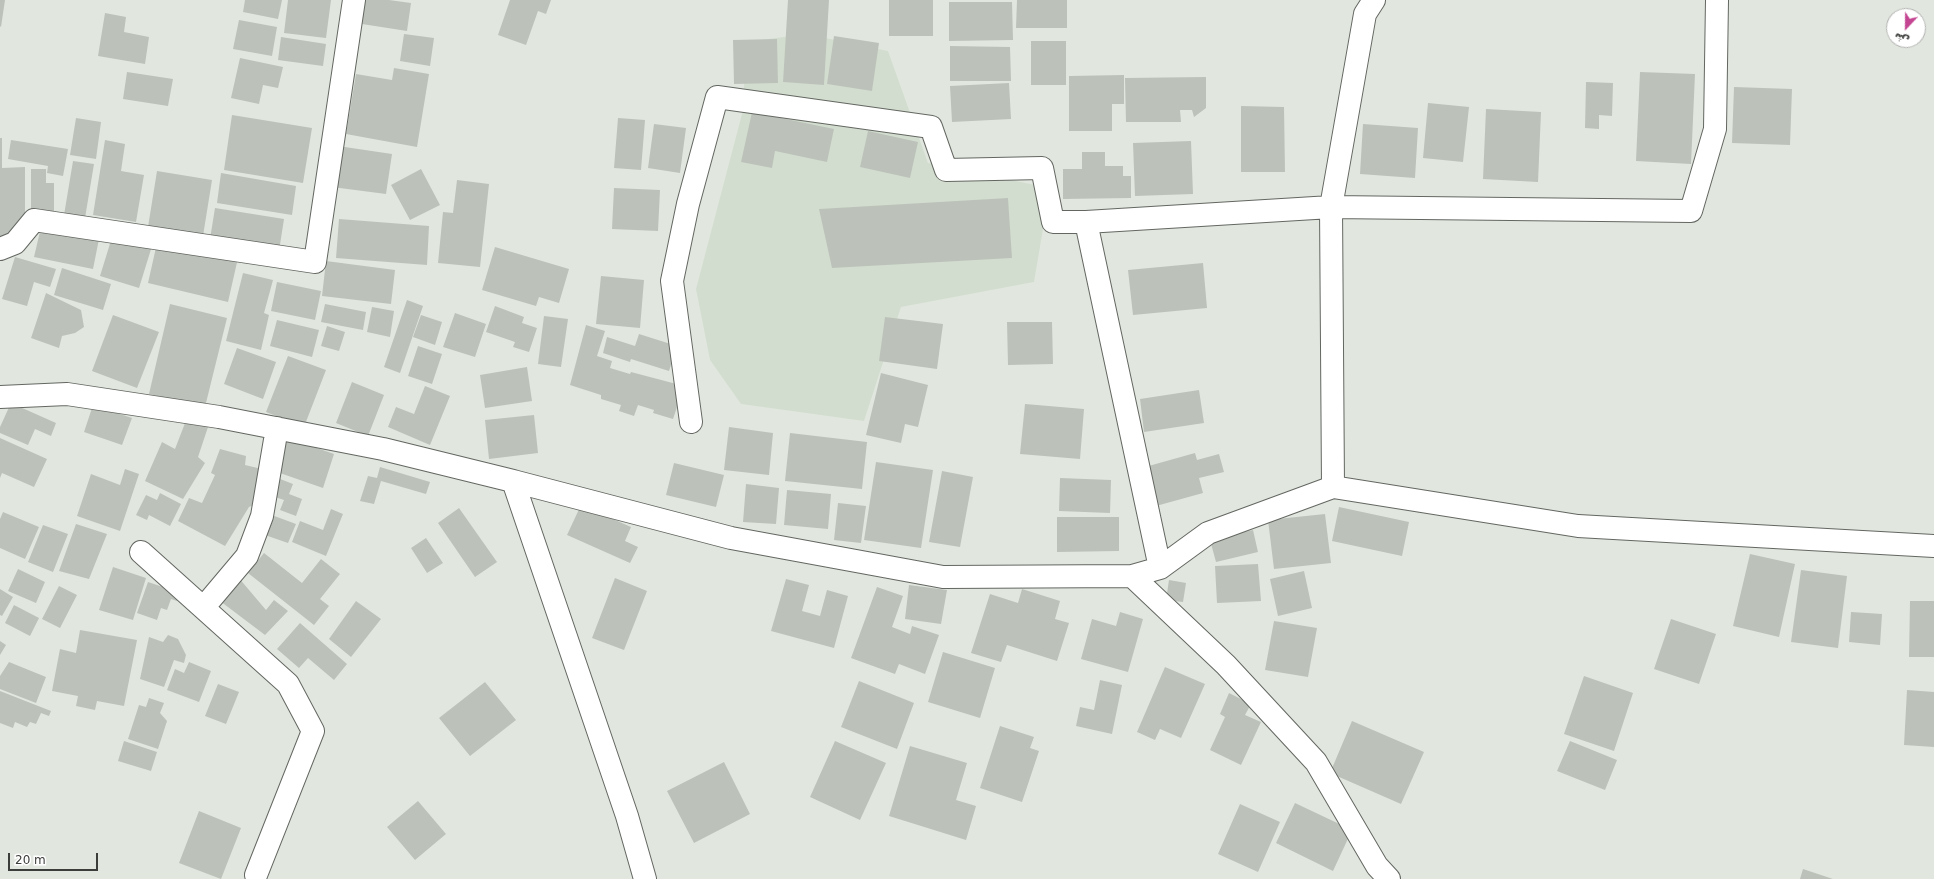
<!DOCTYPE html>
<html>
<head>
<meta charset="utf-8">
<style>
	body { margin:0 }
	#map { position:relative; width:1934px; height:879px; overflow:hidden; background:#e1e7df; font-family:"DejaVu Sans","Noto Sans Arabic",sans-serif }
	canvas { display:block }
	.north { position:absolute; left:1886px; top:8px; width:40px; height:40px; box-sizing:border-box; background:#fff; border:1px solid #b1b1b0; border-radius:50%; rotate:202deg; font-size:11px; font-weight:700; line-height:16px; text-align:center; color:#3b3d3a }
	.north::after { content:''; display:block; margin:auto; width:14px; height:18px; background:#c44592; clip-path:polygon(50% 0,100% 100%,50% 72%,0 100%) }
	.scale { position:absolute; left:8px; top:853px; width:90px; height:18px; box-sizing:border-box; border:2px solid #3b3d3a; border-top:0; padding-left:5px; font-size:12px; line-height:14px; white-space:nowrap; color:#3b3d3a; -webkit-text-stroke:3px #fff; paint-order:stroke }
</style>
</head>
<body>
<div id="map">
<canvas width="1934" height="879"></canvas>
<div class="north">ش</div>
<div class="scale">20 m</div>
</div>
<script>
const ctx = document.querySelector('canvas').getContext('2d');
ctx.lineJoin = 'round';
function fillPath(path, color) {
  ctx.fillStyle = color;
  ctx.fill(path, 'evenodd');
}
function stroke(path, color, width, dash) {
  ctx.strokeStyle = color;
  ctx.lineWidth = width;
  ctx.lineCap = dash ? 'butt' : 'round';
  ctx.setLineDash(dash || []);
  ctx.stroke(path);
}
fillPath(new Path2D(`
	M806 34 888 51 928 163 1050 188 1034 282 901 307 864 421 741 404 710 360 696 289 743 110 746 42Z`), '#d3ddcf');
fillPath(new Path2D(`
	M0 0H5L1 27 0 26Z
	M245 0H282L278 19 243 12Z
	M288 0H331L326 38 284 33Z
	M365 0H389L411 3 407 31 362 24Z
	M510 0H551L546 14 538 11 526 45 498 35Z
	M788 0H829L824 85 783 82Z
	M889 0H933V36H889Z
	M1017 0H1067V28H1016Z
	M949 2H1012L1013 40 949 41Z
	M105 13 126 17 124 32 149 37 145 64 98 56Z
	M239 20 277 27 272 56 233 49Z
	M404 34 434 38 430 66 400 61Z
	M834 36 879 43 872 91 827 84Z
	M281 37 326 44 323 66 278 60Z
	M777 39 778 83 734 84 733 40Z
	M1031 41H1066V85H1031Z
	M950 46 1010 47 1011 81H950Z
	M240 58 283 67 278 88 263 85 259 104 231 98Z
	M394 68 429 74 417 147 346 134 356 74 392 80Z
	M127 72 173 79 168 106 123 99Z
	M1640 72 1695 74 1691 164 1636 161Z
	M1124 75V104H1112V131H1069V76Z
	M1206 77V108L1194 117 1192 110H1180L1181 122H1126L1125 78Z
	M1586 82 1613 83 1612 116 1599 115V129L1585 128Z
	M1009 83 1011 119 952 122 950 86Z
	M1734 87 1792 89 1790 145 1732 143Z
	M1428 103 1469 107 1463 162 1423 158Z
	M1241 106 1284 107 1285 172H1241Z
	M1486 109 1541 112 1538 182 1483 179Z
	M752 112 834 129 827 162 775 151 772 168 741 162Z
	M232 115 312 128 303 183 224 170Z
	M76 118 101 122 96 159 70 155Z
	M618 118 645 120 641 170 614 168Z
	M654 124 686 128 680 173 648 168Z
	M1363 124 1418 128 1415 178 1360 174Z
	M868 131 918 142 910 178 860 167Z
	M0 138H2V168L25 167V223L0 243Z
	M11 140 68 149 63 176 47 173 48 166 8 159Z
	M105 140 125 144 121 171 144 175 136 222 93 215Z
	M1191 141 1193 194 1135 196 1133 143Z
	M338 146 392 154 386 194 332 187Z
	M1082 152H1105V166H1123V176H1131V198L1063 199V169H1082Z
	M73 161 94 164 85 218 64 215Z
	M31 169H46V183H54V214H31Z
	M421 169 440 205 410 220 391 185Z
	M157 171 212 180 203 236 148 227Z
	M221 173 296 186 292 215 217 203Z
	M457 180 489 184 480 267 438 263 443 212 453 213Z
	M614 188 660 190 658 231 612 229Z
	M1008 198 1012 258 832 268 819 209Z
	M215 208 284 219 279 251 210 239Z
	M339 219 429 226 427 265 336 258Z
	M42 223 100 234 93 269 34 257Z
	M113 234 152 246 139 288 100 276Z
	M157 243 238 258 228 302 148 283Z
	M495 247 569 269 559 303 539 297 536 306 482 290Z
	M15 257 56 269 50 287 34 282 27 306 2 299Z
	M326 261 395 270 391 304 322 296Z
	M1203 263 1207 308 1133 315 1128 270Z
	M62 268 111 284 103 310 54 295Z
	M243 273 273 280 264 313 269 315 261 350 226 341Z
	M601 276 644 280 640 328 596 324Z
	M277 282 321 291 315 320 271 311Z
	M46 293 81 310 84 327 75 333 62 336 59 348 31 338Z
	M407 300 423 306 400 373 384 367Z
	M170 304 227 318 205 407 149 394Z
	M325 304 366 312 363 330 321 322Z
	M495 306 524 317 522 323 537 328 529 352 513 347 515 342 486 332Z
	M372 307 394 311 390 337 367 332Z
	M455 313 486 324 475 357 443 347Z
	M113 315 159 332 137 388 92 371Z
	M421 315 442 322 435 345 413 337Z
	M544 316 568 319 561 367 538 364Z
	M885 317 943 324 937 369 879 361Z
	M277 320 319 330 312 357 270 346Z
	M1007 322H1052L1053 364 1008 365Z
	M586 325 605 331 597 356 612 361 610 368 630 374 631 372 684 386 673 419 653 413 654 410 638 405 634 416 619 411 621 405 601 399V395L570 385Z
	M327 326 345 332 339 351 321 346Z
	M639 334 677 346 669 371 631 359 630 362 603 353 607 337 635 346Z
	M418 346 442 354 432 384 408 376Z
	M237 348 276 362 263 399 224 384Z
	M288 356 326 370 304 427 266 412Z
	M527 367 532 401 485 408 480 375Z
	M881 373 928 385 918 427 905 424 901 443 866 435Z
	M352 382 384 395 368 436 336 423Z
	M425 386 450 396 430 445 388 427 396 407 414 414Z
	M1199 390 1204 423 1144 432 1140 399Z
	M11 403 56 423 51 436 35 429 28 445 0 433V427Z
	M1025 404 1084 409 1080 459 1020 454Z
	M93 405 132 418 122 445 84 432Z
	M534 415 538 453 489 459 485 420Z
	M187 418 208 427 198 457 205 463 183 499 145 481 162 442 175 449Z
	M729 427 773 433 769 475 724 470Z
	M790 433 867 442 862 489 785 481Z
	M0 438 47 459 34 487 2 473 0 478Z
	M288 438 334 454 323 488 277 472Z
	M220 449 246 456 245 465 266 470 260 502 249 507 225 546 178 521 189 498 202 503 215 475 211 473Z
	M1195 453 1197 460 1219 454 1224 472 1199 478 1203 493 1156 506 1145 467Z
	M876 462 933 470 921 548 864 540Z
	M674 463 724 475 716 507 666 495Z
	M380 467 430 482 426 494 381 481 374 504 360 501 368 476 377 478Z
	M125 469 139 474 120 531 77 516 91 474 120 485Z
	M942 471 973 477 960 547 929 542Z
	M275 477 293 484 289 494 302 499 296 516 280 510 284 500 269 495Z
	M1060 478 1111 480 1110 513 1059 511Z
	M746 484 779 488 776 524 743 522Z
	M787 490 831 494 828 529 784 525Z
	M160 493 181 504 170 526 149 515 147 520 136 515 146 495 157 500Z
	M838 503 866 506 861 543 834 540Z
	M581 505 631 527 625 541 638 547 630 563 567 535Z
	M1339 507 1409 522 1402 556 1332 541Z
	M459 508 497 562 475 577 438 523Z
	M331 509 343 514 326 556 292 542 300 521 323 530Z
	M3 512 39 527 25 559 0 548V519Z
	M269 514 296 524 288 543 262 534Z
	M1325 514 1331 563 1274 569 1268 520Z
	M1057 517H1119V551L1057 552Z
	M76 524 107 534 89 579 59 571Z
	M43 525 68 534 53 572 28 562Z
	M1253 530 1258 552 1216 562 1210 540Z
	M426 538 443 563 427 573 411 548Z
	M264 553 302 583 321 559 340 574 320 599 329 606 314 625 248 573Z
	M1750 554 1795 564 1779 637 1733 626Z
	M1258 564 1261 601 1217 603 1215 566Z
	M113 567 146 578 133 620 99 610Z
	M18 569 45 582 36 603 8 591Z
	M1801 570 1847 576 1838 648 1791 642Z
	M1304 571 1312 608 1278 616 1270 579Z
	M238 577 266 610 274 600 288 611 265 635 220 601Z
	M615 578 647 591 624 650 592 638Z
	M786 579 809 585 802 611 820 616 827 590 848 596 834 648 771 631Z
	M1169 580 1186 583 1183 602 1166 600Z
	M148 582 181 593 177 601 171 599 167 610 161 608 157 620 137 613Z
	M909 585 947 590 941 624 905 619Z
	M59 586 77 595 60 628 42 619Z
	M877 587 903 596 892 627 910 634 912 626 939 635 925 674 899 664 895 674 851 658Z
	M0 589 13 597 2 616 0 615Z
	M1022 589 1060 601 1055 619 1069 623 1057 661 1007 645 1001 662 971 653 990 594 1018 603Z
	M356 601 381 619 351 657 329 639Z
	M1910 601H1934V657H1909Z
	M14 605 39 618 30 636 5 623Z
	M1120 612 1143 619 1128 672 1081 659 1092 619 1116 626Z
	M1851 612 1882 614 1880 645 1849 642Z
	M1671 619 1716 634 1699 684 1654 669Z
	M1274 621 1317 628 1308 677 1265 670Z
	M300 623 347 664 334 680 308 658 299 668 277 649Z
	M80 630 137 640 124 706 97 701 95 710 76 706 78 696 52 691 60 649 76 653Z
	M168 635 178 639 186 655 184 663 174 660 164 687 140 679 149 637 163 642Z
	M0 641 6 645 0 655Z
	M943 652 995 668 980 718 928 702Z
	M9 662 46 677 36 703 0 689V676Z
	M189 662 211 671 199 702 167 690 175 669 184 673Z
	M1165 667 1205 684 1181 738 1160 729 1155 740 1137 732Z
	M1584 676 1633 693 1614 751 1564 734Z
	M1100 680 1122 685 1112 734 1076 726 1080 707 1094 710Z
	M859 681 914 703 897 749 841 727Z
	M485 682 516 720 470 756 439 718Z
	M218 684 239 692 226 724 205 716Z
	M1907 690 1934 692V747L1904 745Z
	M0 691 51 711 49 716 41 713 36 724 30 722 27 727 15 722 13 728 0 723Z
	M1229 693 1251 704 1245 715 1261 722 1241 765 1210 750 1225 717 1220 714Z
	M149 698 164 703 160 713 167 721 158 749 128 739 139 705 146 707Z
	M1352 721 1424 752 1401 804 1330 773Z
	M1000 726 1034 737 1030 748 1039 751 1022 802 980 788Z
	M124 741 157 752 151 771 118 761Z
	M835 741 886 763 860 820 810 797Z
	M1570 741 1617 760 1605 790 1557 771Z
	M910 746 967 763 956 800 976 806 966 840 889 816Z
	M724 762 750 814 694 843 667 791Z
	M418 801 446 834 415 860 387 827Z
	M1295 803 1352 830 1333 871 1276 843Z
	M1240 804 1280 822 1258 872 1218 854Z
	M199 811 241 828 221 879 179 863Z
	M1803 869 1833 879H1800Z`), '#bcc2ba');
const minor = new Path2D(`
	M0 249 15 243 34 220 315 262 354 0
	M0 397 67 394 219 417 383 449 513 481
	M691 422 672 281 688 204 717 97 931 127 946 170 1042 168 1053 222H1086
	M1333 487 1331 207 1691 211 1715 129 1717 0
	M141 552 288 684 313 731 256 875
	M1160 568 1086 222 1331 207 1365 14 1374 0
	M1132 576 1226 665 1316 762 1377 866 1389 879
	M204 607 247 556 262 516 277 428
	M645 879 627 816 513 481 731 538 943 577 1132 576 1160 568 1208 533 1333 487 1578 526 1934 546`);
stroke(minor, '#636761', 24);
stroke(minor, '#fff', 22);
</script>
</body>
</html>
